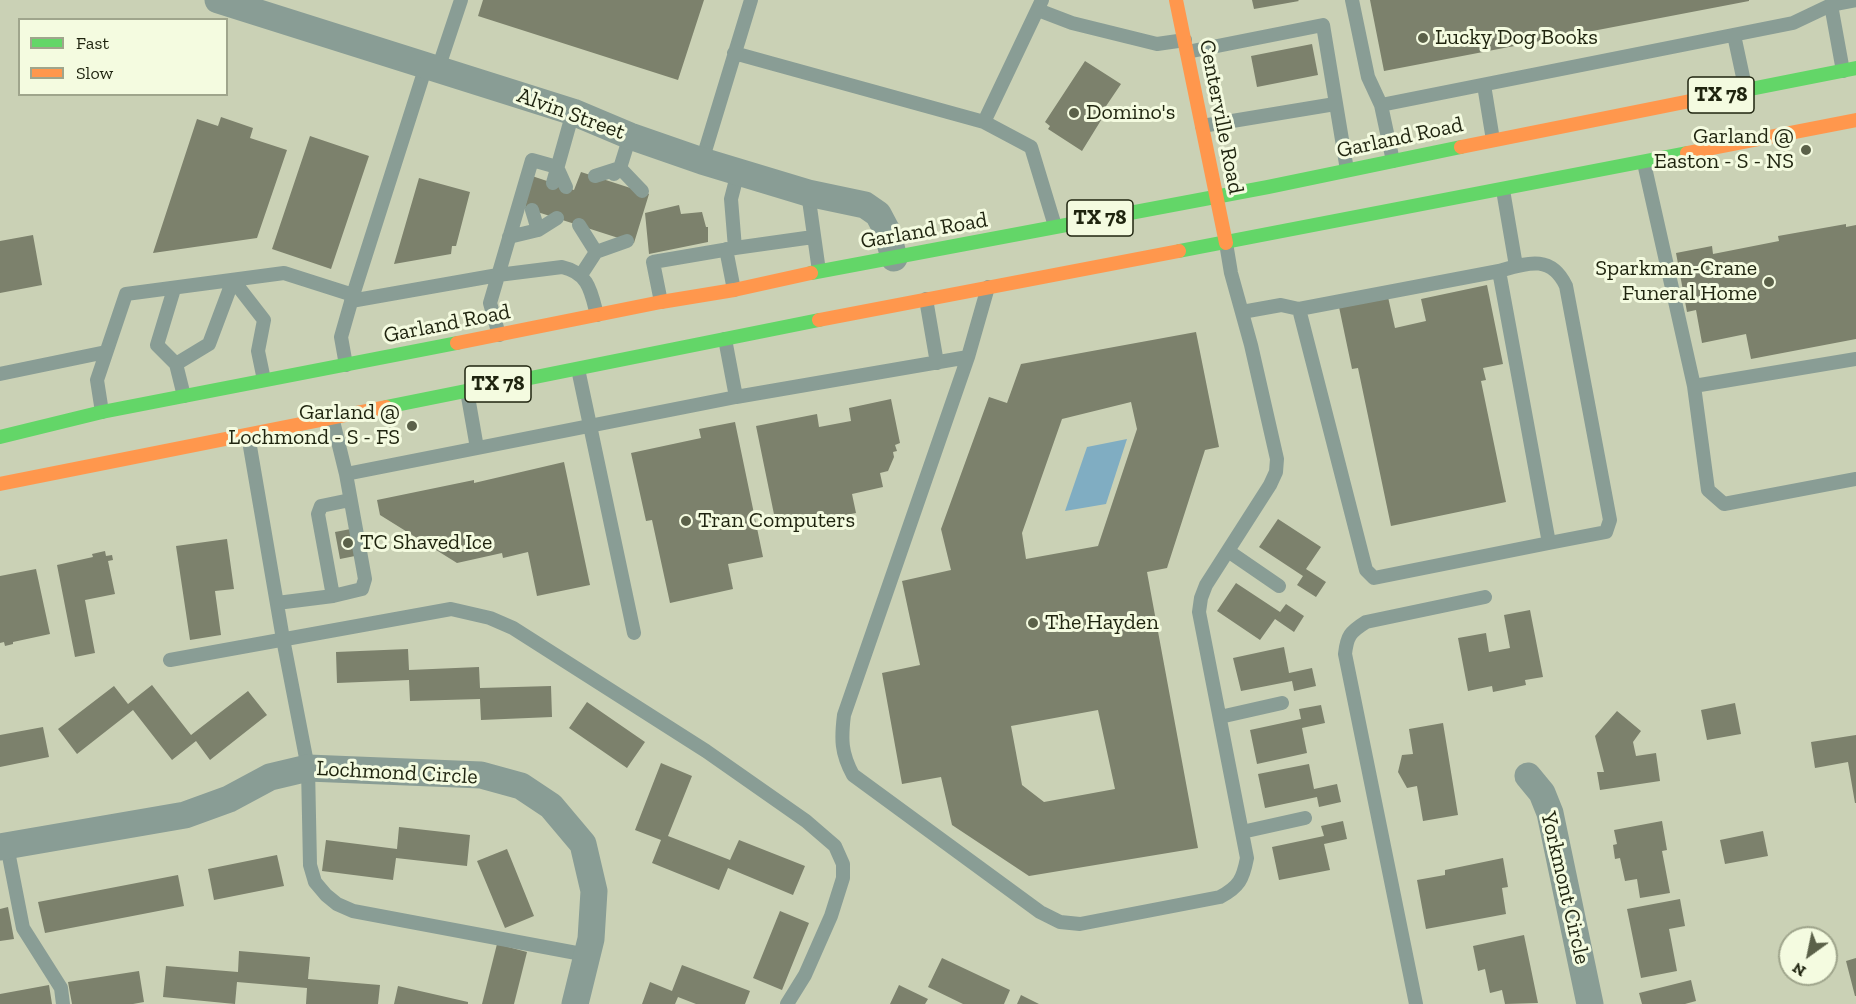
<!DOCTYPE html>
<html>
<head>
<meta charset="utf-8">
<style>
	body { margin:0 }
	#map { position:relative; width:1856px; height:1004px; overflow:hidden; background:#cad1b5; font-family:"Zilla Slab",serif }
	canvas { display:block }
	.legend { position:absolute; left:18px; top:18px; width:210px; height:78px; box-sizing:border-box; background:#f4fbe0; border:2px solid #9fa58c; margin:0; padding:8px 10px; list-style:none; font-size:18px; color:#1f240f }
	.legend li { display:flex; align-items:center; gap:12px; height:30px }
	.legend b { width:30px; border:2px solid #9fa58c }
	.north { position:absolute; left:1778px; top:926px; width:60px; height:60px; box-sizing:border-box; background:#f4fbe0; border:2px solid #9fa58c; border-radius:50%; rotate:213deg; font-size:16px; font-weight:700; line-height:24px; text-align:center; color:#1f240f }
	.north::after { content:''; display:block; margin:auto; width:21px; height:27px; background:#5b6149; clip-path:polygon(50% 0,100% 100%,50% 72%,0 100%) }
</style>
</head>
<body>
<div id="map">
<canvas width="1856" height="1004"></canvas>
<ul class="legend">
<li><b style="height:8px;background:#63d668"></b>Fast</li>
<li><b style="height:8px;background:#ff974d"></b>Slow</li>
</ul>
<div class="north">N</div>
</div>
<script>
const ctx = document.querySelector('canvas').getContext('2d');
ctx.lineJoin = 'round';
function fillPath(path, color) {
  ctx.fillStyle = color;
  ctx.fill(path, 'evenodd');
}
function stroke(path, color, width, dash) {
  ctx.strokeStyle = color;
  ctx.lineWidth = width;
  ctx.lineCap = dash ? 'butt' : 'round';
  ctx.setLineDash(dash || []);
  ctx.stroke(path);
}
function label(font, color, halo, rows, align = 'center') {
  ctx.font = font + ' "Zilla Slab",serif';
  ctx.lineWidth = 6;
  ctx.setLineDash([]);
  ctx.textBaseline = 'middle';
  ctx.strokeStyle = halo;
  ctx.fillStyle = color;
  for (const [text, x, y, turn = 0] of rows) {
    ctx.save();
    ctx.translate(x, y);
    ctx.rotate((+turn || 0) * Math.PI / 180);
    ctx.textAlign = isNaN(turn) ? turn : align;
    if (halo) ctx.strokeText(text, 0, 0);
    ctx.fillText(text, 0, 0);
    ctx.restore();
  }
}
fillPath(new Path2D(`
	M1127 439 1106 504 1065 511 1087 447Z`), '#80adc2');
fillPath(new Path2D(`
	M483 0H704L678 80 478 16Z
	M1252 0H1298L1299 1 1254 9Z
	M1370 0H1749V1L1384 71Z
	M1312 44 1318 75 1257 87 1251 56Z
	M1085 61 1121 84 1100 115 1103 117 1082 151 1048 129 1050 126 1045 122Z
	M221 117 253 128 250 138 287 150 257 238 153 253 197 119 218 126Z
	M310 136 369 156 331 269 272 249Z
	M581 172 649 194 634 243 525 208 532 176 574 190Z
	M419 178 470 192 456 246H452L451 254 394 264Z
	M679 205 681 214 702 212 706 227H708V242L649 254 645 213Z
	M1846 224V227L1856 225V339L1751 359 1746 334 1702 343 1696 310 1687 312 1676 253 1712 246 1713 254 1779 241 1778 236Z
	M33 235 42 285 0 293V241Z
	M1487 285 1503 364 1483 368 1486 380 1481 381 1506 502 1391 526 1358 368 1352 369 1339 307 1388 297 1395 328 1426 321 1421 299Z
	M1196 332 1219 447 1205 450 1167 568 1147 572 1198 848 1029 876 952 825 941 777 902 784 882 673 920 665 902 581 951 570 941 529 989 397 1007 403 1021 364ZM1131 402 1137 429 1098 546 1026 559 1022 533 1062 419ZM1098 710 1115 789 1044 802 1022 785 1011 726Z
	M891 399 900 443 895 445 897 451 893 452 894 457 888 471 880 473 883 487 852 494 856 513 777 529 756 426 817 414 819 427 851 421 849 408Z
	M735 422 763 557 728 564 733 589 670 603 652 520 646 521 631 453 701 438 699 429Z
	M564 462 590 585 537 596 528 552 503 558 502 553 457 563 380 515 377 500 474 480V483Z
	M1278 519 1321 547 1306 569 1326 582 1316 597 1297 585 1303 576 1259 547Z
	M356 528 360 555 340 559 335 532Z
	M227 539 234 589 215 591 221 635 190 640 176 546Z
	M105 551 106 556 112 555 113 560 108 561 115 594 85 600 95 653 75 657 57 565 93 557 92 554Z
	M36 569 50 634 13 642V644L5 646 4 642 0 643V576Z
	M1236 583 1280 612 1286 604 1304 616 1294 632 1275 619 1260 640 1217 611Z
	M1530 610 1543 677 1525 680 1526 685 1493 692 1492 686 1468 691 1458 638 1486 633 1489 652 1510 648 1504 615Z
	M1284 647 1289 673 1312 668 1316 686 1294 691 1292 681 1241 691 1233 658Z
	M408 649 409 670 479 667 480 688 551 686 552 717 481 720 480 699 410 701 409 680 337 683 336 652Z
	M152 685 191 735 248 691 267 715 210 760 196 741 172 760 133 710 77 754 58 729 114 686 128 704Z
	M587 702 645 742 627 768 569 728Z
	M1735 703 1741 734 1707 740 1701 710Z
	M1321 705 1325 723 1302 728 1307 753 1257 764 1250 730 1301 719 1299 709Z
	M1617 711 1641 731 1633 742 1636 756 1656 753 1660 781 1600 790 1597 772H1604L1595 736Z
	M1443 723 1458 815 1423 821 1417 786 1407 788 1398 772 1402 755 1413 754 1409 729Z
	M43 727 49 757 0 767V735Z
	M1856 735V803H1855L1848 762 1815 768 1811 742Z
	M661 763 692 776 668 836 730 860 739 840 805 866 793 895 728 868 719 890 652 863 661 840 635 830Z
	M1309 764 1314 789 1337 784 1341 802 1319 807 1317 797 1265 808 1258 774Z
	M1343 821 1347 839 1324 844 1330 870 1279 880 1272 847 1324 836 1321 826Z
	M1662 821 1667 850 1662 851 1670 893 1640 898 1637 879 1625 881 1620 858 1615 859 1613 845 1617 844 1614 830Z
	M399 827 470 835 467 866 396 858 393 880 322 871 326 840 397 849Z
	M1763 831 1768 856 1725 864 1720 840Z
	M507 849 534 916 505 928 477 861Z
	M277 855 284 886 214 900 208 869Z
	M1503 858 1508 887 1502 888 1506 914 1426 929 1417 880 1445 875V870Z
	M178 875 184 906 45 933 38 902Z
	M1680 899 1685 926 1669 929 1677 971 1641 978 1627 909Z
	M8 907 14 939 0 941V909Z
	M780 911 809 923 782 990 753 978Z
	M1524 935 1538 1003 1505 1004 1502 990 1490 993 1485 969 1478 971 1473 946Z
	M497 944 527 952 514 1004H482Z
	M239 951 310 957 308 979 380 985 378 1004H306L307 988 237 982 235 1004 163 997 166 966 238 972Z
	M942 958 1010 990 1004 1004H963L928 987Z
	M1856 958V996H1855L1846 961Z
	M682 965 750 991 745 1004H696L678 997 675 1004H642L650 982 672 991Z
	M139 971 144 1002 133 1004H72L68 982Z
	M1691 980 1696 1001 1685 1004H1642L1639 993Z
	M49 985 52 1004H0V994Z
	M899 985 928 999 925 1004H890Z
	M398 986 468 1002V1004H394Z
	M1021 995 1039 1004H1017Z`), '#7c816c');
stroke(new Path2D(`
	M1352 0 1368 77 1381 105 1393 161
	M1831 5 1843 71
	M1038 10 1072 23 1157 44 1185 40
	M1734 35 1746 91
	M1187 52 1323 25 1347 170
	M734 53 984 122 1042 0
	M438 69 461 0
	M1484 85 1493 140
	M1381 105 1793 23 1831 5 1856 0
	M984 122 1031 147 1055 226
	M1202 126 1335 104
	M702 161 751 0
	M1644 163 1694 386 1856 359
	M614 174 620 168 642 191
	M595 176 620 168 630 136
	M553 183 573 112
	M1503 190 1516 266
	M808 193 819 271
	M532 210 538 230
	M579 225 596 252 627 241
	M509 237 538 230 557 218
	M735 248 813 237
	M726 249 734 290
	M1499 271C1527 263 1551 254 1566 286L1610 520 1606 532 1549 543
	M581 275 596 252
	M233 280 264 320 258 351 264 380
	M988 287 968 357 844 715C841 739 841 753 853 775L1040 912 1060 922 1080 924 1220 897C1239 887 1243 879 1247 858L1199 612 1201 598 1206 585 1270 485 1276 472 1277 459 1251 345 1231 273 1226 243
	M174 289 157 345 176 364 184 396
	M926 299 937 363
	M351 301 498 275 562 267C589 273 591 292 597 315
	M661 302 653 262 735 248 731 199 738 172
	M1242 312 1281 305 1299 309 1499 271 1549 543 1374 578 1366 570 1299 309
	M499 335 490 303 532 160 557 167 566 187
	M725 339 736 397
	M176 364 209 344 233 280
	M346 365 341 337 353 295
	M578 369 634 633
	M0 374 106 352
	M1694 386 1708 490 1724 504 1856 479
	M467 391 477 448
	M102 412 97 380 126 294 284 273 353 295 426 66
	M248 435 283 639 308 768 310 865 315 882 326 895 337 904 353 911 587 955
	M346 474 736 397 968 357
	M1228 551 1279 586
	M333 596 318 514 321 506 350 500
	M277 603 333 596 362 589 365 579 346 474 332 417
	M170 660 451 609 490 618 513 628 706 751 806 821 835 846 843 864V878L831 916 805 975 787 1004
	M1220 717 1282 703
	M1242 832 1305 818
	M7 846 23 928 61 988 63 1004
	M1416 1004 1345 654C1347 636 1350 632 1366 622L1485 597`), '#899d95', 14);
stroke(new Path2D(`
	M218 0 573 112 630 136 702 161 808 193 865 205 878 214 887 231 894 258
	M1528 776 1542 793 1550 813 1590 1004
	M0 847 185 815 229 799 270 777 308 768 481 775 521 786 551 806 583 844 594 891 591 939 575 1004`), '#899d95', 27);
stroke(new Path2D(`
	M1705 98 1856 68
	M1179 251 1687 153
	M811 273 1268 187 1461 147
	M386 407 819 320
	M0 437 102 412 457 343`), '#63d668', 14);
stroke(new Path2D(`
	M1176 0 1226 243
	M1461 147 1705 98
	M1687 153 1856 120
	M819 320 1179 251
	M457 343 661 302 734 290 811 273
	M0 484 386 407`), '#ff974d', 14);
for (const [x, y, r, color] of [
	[1423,38,6,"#5b6149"],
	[1074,113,6,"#5b6149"],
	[1806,150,6,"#5b6149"],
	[1769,282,6,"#5b6149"],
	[412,426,6,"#5b6149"],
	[686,521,6,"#5b6149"],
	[348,543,6,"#5b6149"],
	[1033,623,6,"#5b6149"]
]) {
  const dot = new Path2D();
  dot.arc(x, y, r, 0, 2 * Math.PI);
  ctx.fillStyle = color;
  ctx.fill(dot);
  stroke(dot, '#f4fbe0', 2);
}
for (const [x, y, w] of [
	[1721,95,66],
	[1100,218,66],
	[498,384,66]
]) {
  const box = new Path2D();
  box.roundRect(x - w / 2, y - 18, w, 36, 4.5);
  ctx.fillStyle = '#f4fbe0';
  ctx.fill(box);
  stroke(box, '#1f240f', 1.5);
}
label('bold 21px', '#1f240f', null, [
	["TX 78",1721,95],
	["TX 78",1100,218],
	["TX 78",498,384]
]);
label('22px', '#1f240f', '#f4fbe0', [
	["Lucky Dog Books",1435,38],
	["Domino's",1086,113],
	["Garland @",1794,137,"right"],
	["Easton - S - NS",1794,162,"right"],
	["Sparkman-Crane",1757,269,"right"],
	["Funeral Home",1757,294,"right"],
	["Garland @",400,413,"right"],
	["Lochmond - S - FS",400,438,"right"],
	["Tran Computers",698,521],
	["TC Shaved Ice",360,543],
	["The Hayden",1045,623]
], 'left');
label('22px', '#1f240f', '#f4fbe0', [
	["Alvin Street",571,114,20],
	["Centerville Road",1221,117,79],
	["Garland Road",1400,138,-12],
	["Garland Road",924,231,-10],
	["Garland Road",447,324,-11],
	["Lochmond Circle",397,773,3],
	["Yorkmont Circle",1565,888,77]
]);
</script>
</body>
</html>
